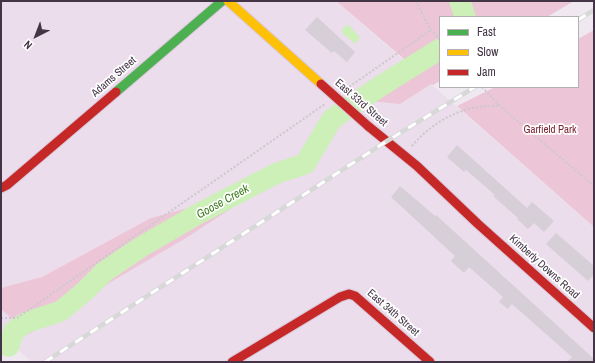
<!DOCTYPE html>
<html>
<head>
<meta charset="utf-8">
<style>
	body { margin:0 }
	#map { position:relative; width:595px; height:363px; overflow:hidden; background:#efe8f0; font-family:"Archivo Narrow",sans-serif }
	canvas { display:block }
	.frame { position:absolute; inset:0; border:2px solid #433446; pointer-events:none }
	.legend { position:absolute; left:439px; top:16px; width:140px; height:72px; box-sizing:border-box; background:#fff; border:1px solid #b4aeb5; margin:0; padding:5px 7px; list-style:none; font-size:12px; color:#433446 }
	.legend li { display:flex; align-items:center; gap:8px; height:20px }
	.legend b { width:20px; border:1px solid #b4aeb5 }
	.north { position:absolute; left:16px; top:16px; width:40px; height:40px; -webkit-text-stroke:3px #fff; paint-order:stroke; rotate:222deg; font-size:11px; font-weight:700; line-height:16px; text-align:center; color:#433446 }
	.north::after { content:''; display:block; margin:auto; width:14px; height:18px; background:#433446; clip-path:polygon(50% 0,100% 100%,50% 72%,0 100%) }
</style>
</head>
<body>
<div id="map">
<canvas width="595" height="363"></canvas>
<div class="frame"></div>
<ul class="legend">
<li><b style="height:5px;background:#4caf50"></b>Fast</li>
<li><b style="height:5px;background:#ffc107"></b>Slow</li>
<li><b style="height:5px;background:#c62828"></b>Jam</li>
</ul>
<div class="north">N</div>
</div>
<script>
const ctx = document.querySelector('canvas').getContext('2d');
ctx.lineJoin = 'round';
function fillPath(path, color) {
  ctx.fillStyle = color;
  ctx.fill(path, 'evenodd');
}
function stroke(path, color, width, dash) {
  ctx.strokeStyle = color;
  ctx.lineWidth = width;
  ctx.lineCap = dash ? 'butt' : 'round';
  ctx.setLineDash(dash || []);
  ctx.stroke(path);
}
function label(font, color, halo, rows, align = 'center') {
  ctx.font = font + ' "Archivo Narrow",sans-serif';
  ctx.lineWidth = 3.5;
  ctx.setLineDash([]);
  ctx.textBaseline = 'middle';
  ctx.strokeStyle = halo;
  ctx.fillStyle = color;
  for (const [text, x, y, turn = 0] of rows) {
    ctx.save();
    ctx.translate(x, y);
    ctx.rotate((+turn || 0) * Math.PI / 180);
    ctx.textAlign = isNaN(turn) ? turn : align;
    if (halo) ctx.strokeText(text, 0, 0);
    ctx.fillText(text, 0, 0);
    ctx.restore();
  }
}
fillPath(new Path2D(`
	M1 1H336L594 227V362H32L1 335Z`), '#ebddec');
fillPath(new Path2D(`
	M1 335 15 347 1 356Z`), '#efdaf4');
fillPath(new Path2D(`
	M336 1H574L547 17H440V81L433 85 431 84 400 104 370 101 418 71Z
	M594 30V227L457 106 495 87H578V39Z
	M236 195 232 208 186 238 109 283 29 334 1 309V288L42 277 151 218Z`), '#ecc6d6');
fillPath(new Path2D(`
	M346 25H348L360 37 355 44 341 32Z`), '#ccf0b7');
stroke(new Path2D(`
	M460 1 465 17
	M1 344 9 346 14 331 25 323 61 311 85 291 104 272 141 247 196 215 277 173 305 164 332 119 379 87 440 49`), '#ccf0b7', 21);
fillPath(new Path2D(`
	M317 17 355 52 347 62 334 51 332 53 305 30Z
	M457 145 527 208 532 202 554 221 544 232 534 223 528 229 517 219 518 218 493 196 495 195 466 170 464 172 447 157Z
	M400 186 435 216 436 215 504 277 594 359V362H567L572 357 546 334 512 304 508 309 499 302 503 297 469 267 464 273 451 261 455 256 391 197Z
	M556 233 594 266V274L588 281 546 244Z`), '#d7cfd8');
const fast = new Path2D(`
	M116 92 222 1`);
const slow = new Path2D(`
	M228 1 321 84`);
const jam = new Path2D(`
	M368 126 417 166 478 224 594 328
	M1 188 7 185 116 92
	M232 362 340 297 349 294 355 296 430 362`);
stroke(fast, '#d8c7d9', 11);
stroke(slow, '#d8c7d9', 11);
stroke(jam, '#d8c7d9', 11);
stroke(new Path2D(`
	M416 1 431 30 440 40
	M482 87 500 106 594 186
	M346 89 431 30
	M412 146C434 120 465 104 499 106
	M1 318H17L325 104`), '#cdc7ce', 2, [2, 2]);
stroke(fast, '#4caf50', 9);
stroke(slow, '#ffc107', 9);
stroke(jam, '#c62828', 9);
const rail = new Path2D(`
	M578 20 594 10
	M45 362 387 141 475 87`);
stroke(rail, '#d9d8d9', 4.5);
stroke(rail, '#fff', 3, [9]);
const jamBridge = new Path2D(`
	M321 84 368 126`);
stroke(jamBridge, '#d8c7d9', 11, []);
stroke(jamBridge, '#c62828', 9);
label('11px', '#433446', '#fff', [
	["Adams Street",114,77,-41],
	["East 33rd Street",361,103,41],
	["Kimberly Downs Road",544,267,42],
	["East 34th Street",393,313,41]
]);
label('11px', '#7b2432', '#fff', [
	["Garfield Park",550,130]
]);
label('italic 12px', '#407e20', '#fff', [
	["Goose Creek",223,202,-29]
]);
</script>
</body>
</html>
